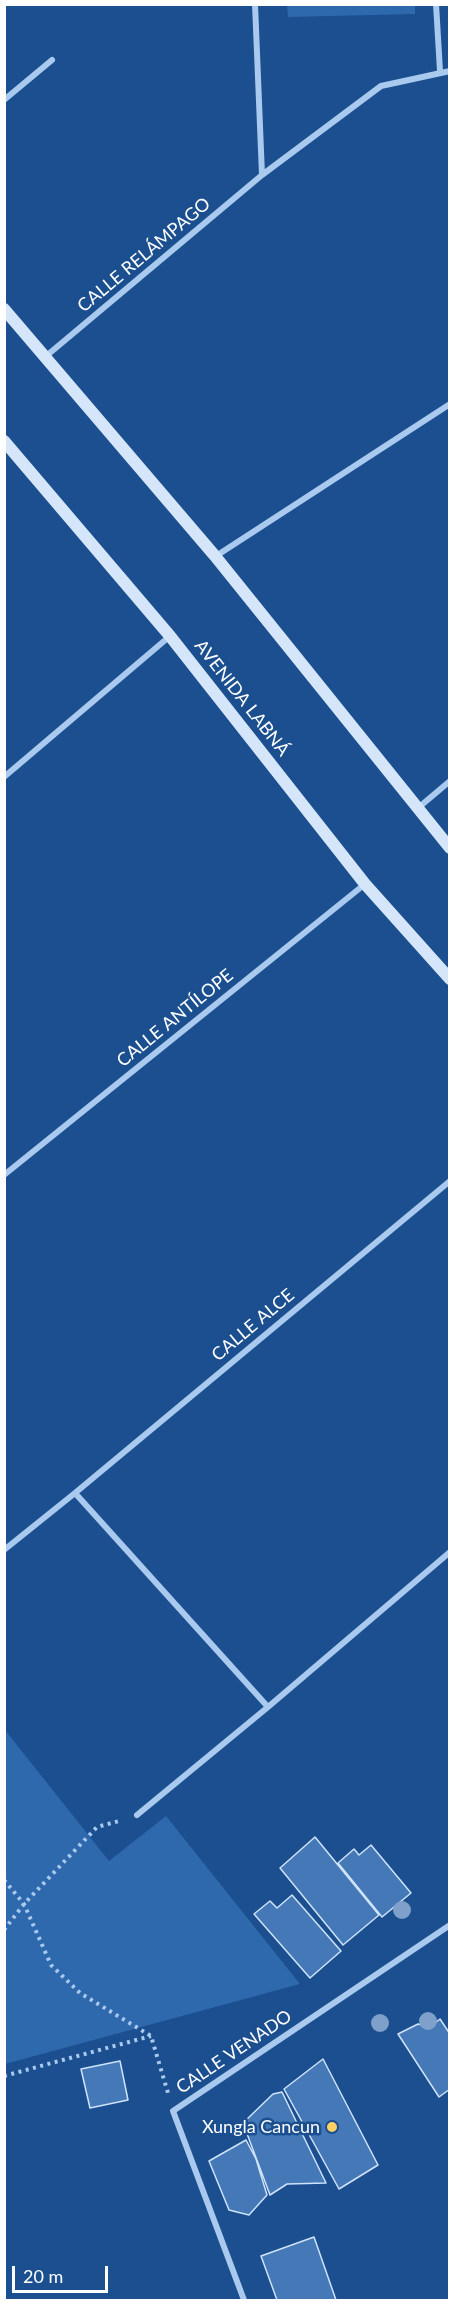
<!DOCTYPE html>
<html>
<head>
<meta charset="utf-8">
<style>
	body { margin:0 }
	#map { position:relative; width:454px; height:2305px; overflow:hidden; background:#1b4f8f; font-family:Lato,sans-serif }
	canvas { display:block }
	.frame { position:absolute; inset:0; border:6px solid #fff; pointer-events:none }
	.scale { position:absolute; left:12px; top:2266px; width:96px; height:27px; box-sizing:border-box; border:3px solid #fff; border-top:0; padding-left:8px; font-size:18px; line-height:21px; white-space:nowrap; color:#fff; -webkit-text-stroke:4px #1b4f8f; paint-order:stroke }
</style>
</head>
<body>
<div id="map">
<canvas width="454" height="2305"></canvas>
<div class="frame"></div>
<div class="scale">20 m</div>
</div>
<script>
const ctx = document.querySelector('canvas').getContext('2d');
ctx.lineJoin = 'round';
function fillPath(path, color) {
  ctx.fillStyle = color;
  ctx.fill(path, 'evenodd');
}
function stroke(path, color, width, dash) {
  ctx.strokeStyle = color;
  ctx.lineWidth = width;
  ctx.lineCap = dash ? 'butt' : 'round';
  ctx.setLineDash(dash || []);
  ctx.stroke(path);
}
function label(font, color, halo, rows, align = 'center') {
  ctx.font = font + ' Lato,sans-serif';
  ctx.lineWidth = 5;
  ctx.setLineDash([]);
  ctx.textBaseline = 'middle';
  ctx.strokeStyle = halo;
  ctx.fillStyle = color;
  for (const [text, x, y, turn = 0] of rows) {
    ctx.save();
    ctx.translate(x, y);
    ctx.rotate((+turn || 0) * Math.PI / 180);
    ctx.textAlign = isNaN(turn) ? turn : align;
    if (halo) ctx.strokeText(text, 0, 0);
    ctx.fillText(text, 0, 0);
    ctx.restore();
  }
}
fillPath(new Path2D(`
	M287 5H415V14L288 17Z
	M5 1730 109 1861 166 1816 300 1984 5 2064Z`), '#2e69ad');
const building = new Path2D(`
	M315 1837 379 1915 343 1945 280 1868Z
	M371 1845 411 1893 382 1917 338 1863 354 1849 359 1855Z
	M292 1895 341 1951 310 1978 254 1914 270 1901 277 1908Z
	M440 2019 450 2034V2089L439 2097 398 2034 418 2024 430 2027Z
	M323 2059 378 2165 339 2189 284 2089Z
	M120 2061 128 2100 90 2108 81 2069Z
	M282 2092 326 2183 287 2184 270 2195 243 2123 273 2094Z
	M246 2140 256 2159 267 2195 249 2215 229 2210 209 2161Z
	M314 2237 336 2300H277L261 2256Z`);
fillPath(building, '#4478b7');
stroke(building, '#cfe3fa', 1.5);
stroke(new Path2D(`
	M4 1880 24 1904 51 1965 80 1993 151 2036 168 2093
	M4 1930 24 1904 97 1827 119 1821
	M4 2076 151 2036`), '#a9c9ee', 4, [3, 4.5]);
stroke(new Path2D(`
	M255 4 262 175
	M436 4 440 71
	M4 100 52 60
	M45 357 262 175 381 86 450 71
	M216 556 450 404
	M4 777 170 636
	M418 808 450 781
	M4 1175 365 884
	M450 1181 75 1493 268 1707 450 1552
	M4 1550 75 1493
	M137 1815 268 1707
	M244 2300 173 2111 450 1925`), '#a9c9ee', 6);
stroke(new Path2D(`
	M4 309 215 556 450 848
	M4 441 170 636 365 884 450 979`), '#d6e6fa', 12);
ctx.fillStyle = '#7ea0ca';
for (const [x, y] of [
	[402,1910],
	[428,2021],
	[380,2023]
]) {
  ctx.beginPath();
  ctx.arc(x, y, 9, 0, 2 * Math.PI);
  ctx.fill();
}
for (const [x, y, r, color] of [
	[332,2127,6,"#ffd166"]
]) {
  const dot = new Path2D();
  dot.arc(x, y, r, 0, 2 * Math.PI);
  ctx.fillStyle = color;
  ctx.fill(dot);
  stroke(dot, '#1b4f8f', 2);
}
label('18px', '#fff', '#1b4f8f', [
	["CALLE RELÁMPAGO",144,255,-40],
	["AVENIDA LABNÁ",242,698,52],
	["CALLE ANTÍLOPE",175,1018,-39],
	["CALLE ALCE",253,1325,-40],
	["CALLE VENADO",234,2052,-34]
]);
label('18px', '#fff', '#1b4f8f', [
	["Xungla Cancun",320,2127]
], 'right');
</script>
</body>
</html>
